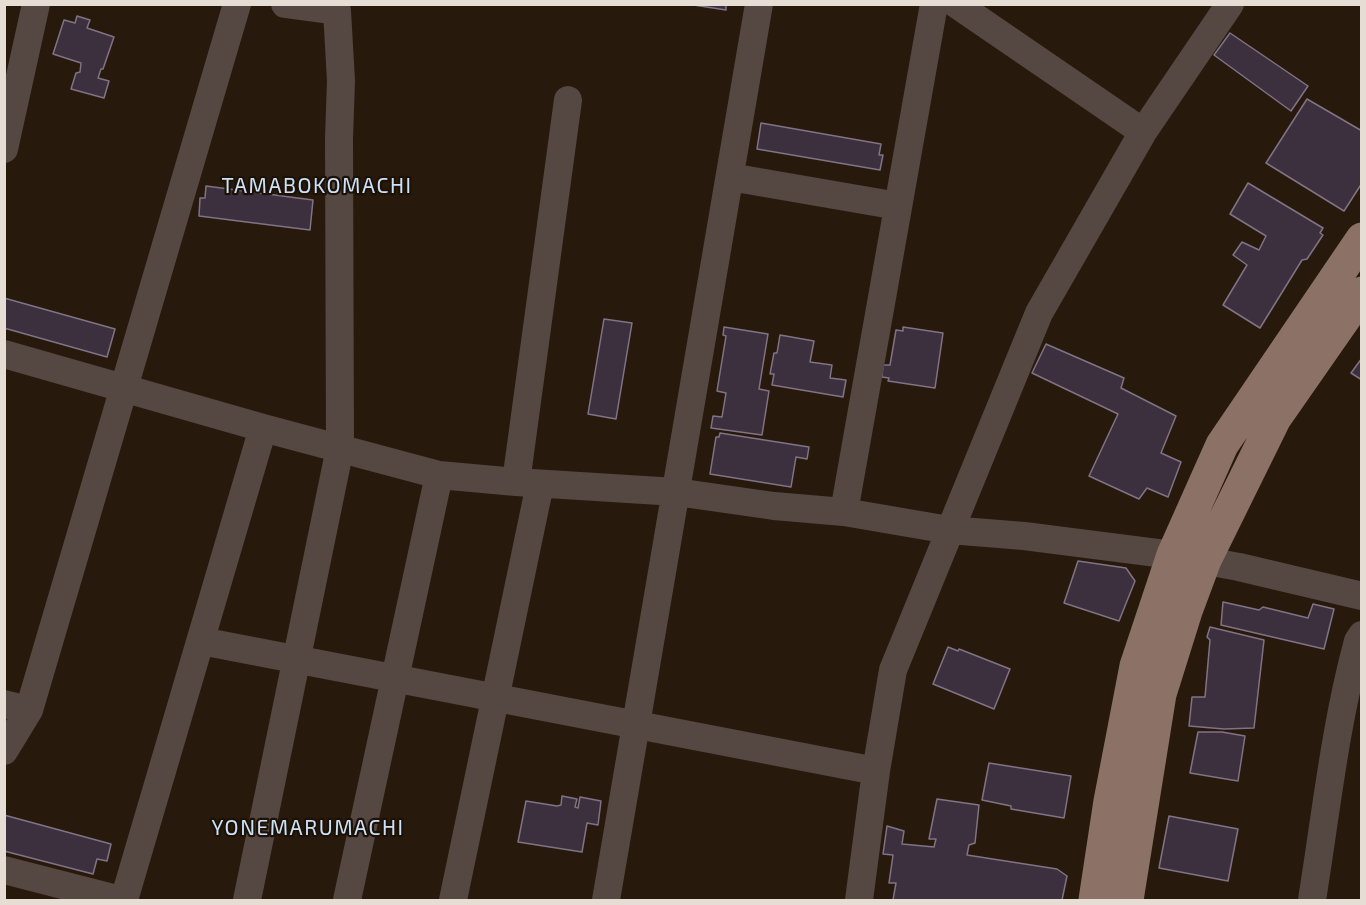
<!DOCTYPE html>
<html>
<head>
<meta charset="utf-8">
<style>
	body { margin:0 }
	#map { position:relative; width:1366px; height:905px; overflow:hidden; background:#271a0d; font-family:"Exo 2",sans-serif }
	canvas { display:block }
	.frame { position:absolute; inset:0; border:6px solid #e6ddd4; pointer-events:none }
</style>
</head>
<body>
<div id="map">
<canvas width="1366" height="905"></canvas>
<div class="frame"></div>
</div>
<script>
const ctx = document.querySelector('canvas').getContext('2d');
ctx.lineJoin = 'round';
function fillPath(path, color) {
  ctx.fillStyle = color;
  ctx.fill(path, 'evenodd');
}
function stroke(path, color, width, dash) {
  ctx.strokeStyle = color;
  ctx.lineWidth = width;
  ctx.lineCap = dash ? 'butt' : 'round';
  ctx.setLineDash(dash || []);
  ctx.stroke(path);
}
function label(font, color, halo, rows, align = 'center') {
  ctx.font = font + ' "Exo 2",sans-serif';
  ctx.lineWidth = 4.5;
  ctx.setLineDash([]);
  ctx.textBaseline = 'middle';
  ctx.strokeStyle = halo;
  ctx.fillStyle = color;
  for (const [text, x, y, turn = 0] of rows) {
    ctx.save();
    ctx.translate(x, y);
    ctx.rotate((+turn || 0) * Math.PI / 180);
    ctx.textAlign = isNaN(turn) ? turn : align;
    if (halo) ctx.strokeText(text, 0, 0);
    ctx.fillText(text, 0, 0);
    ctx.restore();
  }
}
const building = new Path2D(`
	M687 4H726V10Z
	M77 16 90 20 87 28 114 37 103 69H101L98 78 109 81 104 98 71 89 76 73 80 72 81 63 53 54 64 20 75 23Z
	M1230 33 1308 86 1291 111 1214 55Z
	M1307 99 1362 131V183L1344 211 1266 163Z
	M761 123 881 144 879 155H883L880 170 757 149Z
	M1248 183 1323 228 1320 233 1323 235 1307 259 1302 260 1260 328 1223 305 1247 265 1233 255 1242 242 1259 250 1266 236 1230 214Z
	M206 186 313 200 310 230 199 216 200 198H205Z
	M4 298 115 329 107 357 4 328Z
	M604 319 632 323 616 419 588 414Z
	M724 327 768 334 759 389 769 391 762 435 711 428 713 416 722 417 726 393 717 391 726 336 723 335Z
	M903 327 943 333 935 388 888 381 889 378 882 377 883 365H890L896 330 903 331Z
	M780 335 814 341 810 362 832 365 830 378 846 380 843 397 772 385 774 374H770L774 353H777Z
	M1046 344 1124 378 1121 388 1176 416 1161 453 1181 462 1168 497 1147 488 1139 499 1089 476 1118 414 1032 373Z
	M1362 358V380L1351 373Z
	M720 433 809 447 807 459 796 457 791 487 710 474 716 437H719Z
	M1078 561 1126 568 1135 581 1119 621 1064 603Z
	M1223 602 1259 610 1263 607 1308 618 1313 604 1334 609 1324 649 1221 625Z
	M1210 627 1264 640 1254 728 1224 729 1189 726 1192 697H1205L1210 640 1207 637Z
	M948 647 958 651 959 649 1010 669 994 709 933 684Z
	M1198 732H1222L1245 736 1238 781 1190 773Z
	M989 763 1071 776 1064 818 1011 809V806L982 800Z
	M562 796 577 799 575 807 578 808 580 797 601 801 598 825 587 823 582 852 518 842 526 801 557 806 561 805Z
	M937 799 979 805 975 843 969 845 967 855 1057 869 1067 876 1062 900H893L896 883H889L893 855 883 854 887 826 904 831 902 844 934 847 936 839H929Z
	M4 815 111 844 107 861 97 859 93 874 4 851Z
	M1169 816 1238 829 1228 881 1159 868Z`);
fillPath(building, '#3c303f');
stroke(building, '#817384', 1.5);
stroke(new Path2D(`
	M956 4 1143 132
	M4 149 36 4
	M730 177 898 206
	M4 354 263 428 439 475 516 482 676 492 774 506 844 512 949 530 1024 536 1173 555 1239 567 1362 596
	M516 482 568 100
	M844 512 934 4
	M201 641 876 771
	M4 704 29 710
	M4 751 29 710 237 4
	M4 870 121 900
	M124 900 263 428
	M247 900 340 448 339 138 341 81 337 11 285 4
	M347 900 439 475
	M453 900 540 484
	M606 900 759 4
	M859 900 876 771 893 670 1039 313 1143 132 1230 4
	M1312 900C1326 813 1335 726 1358 641L1362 635`), '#554842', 28);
stroke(new Path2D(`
	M1095 900 1110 801 1136 666 1173 555 1222 445 1362 239
	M1127 900 1160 694 1186 611 1205 560 1275 418 1362 293`), '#8c7266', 33);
ctx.letterSpacing = '1.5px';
label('21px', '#cbe2f9', '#1d1105', [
	["TAMABOKOMACHI",317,186],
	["YONEMARUMACHI",308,828]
]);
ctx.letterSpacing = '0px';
</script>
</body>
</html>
